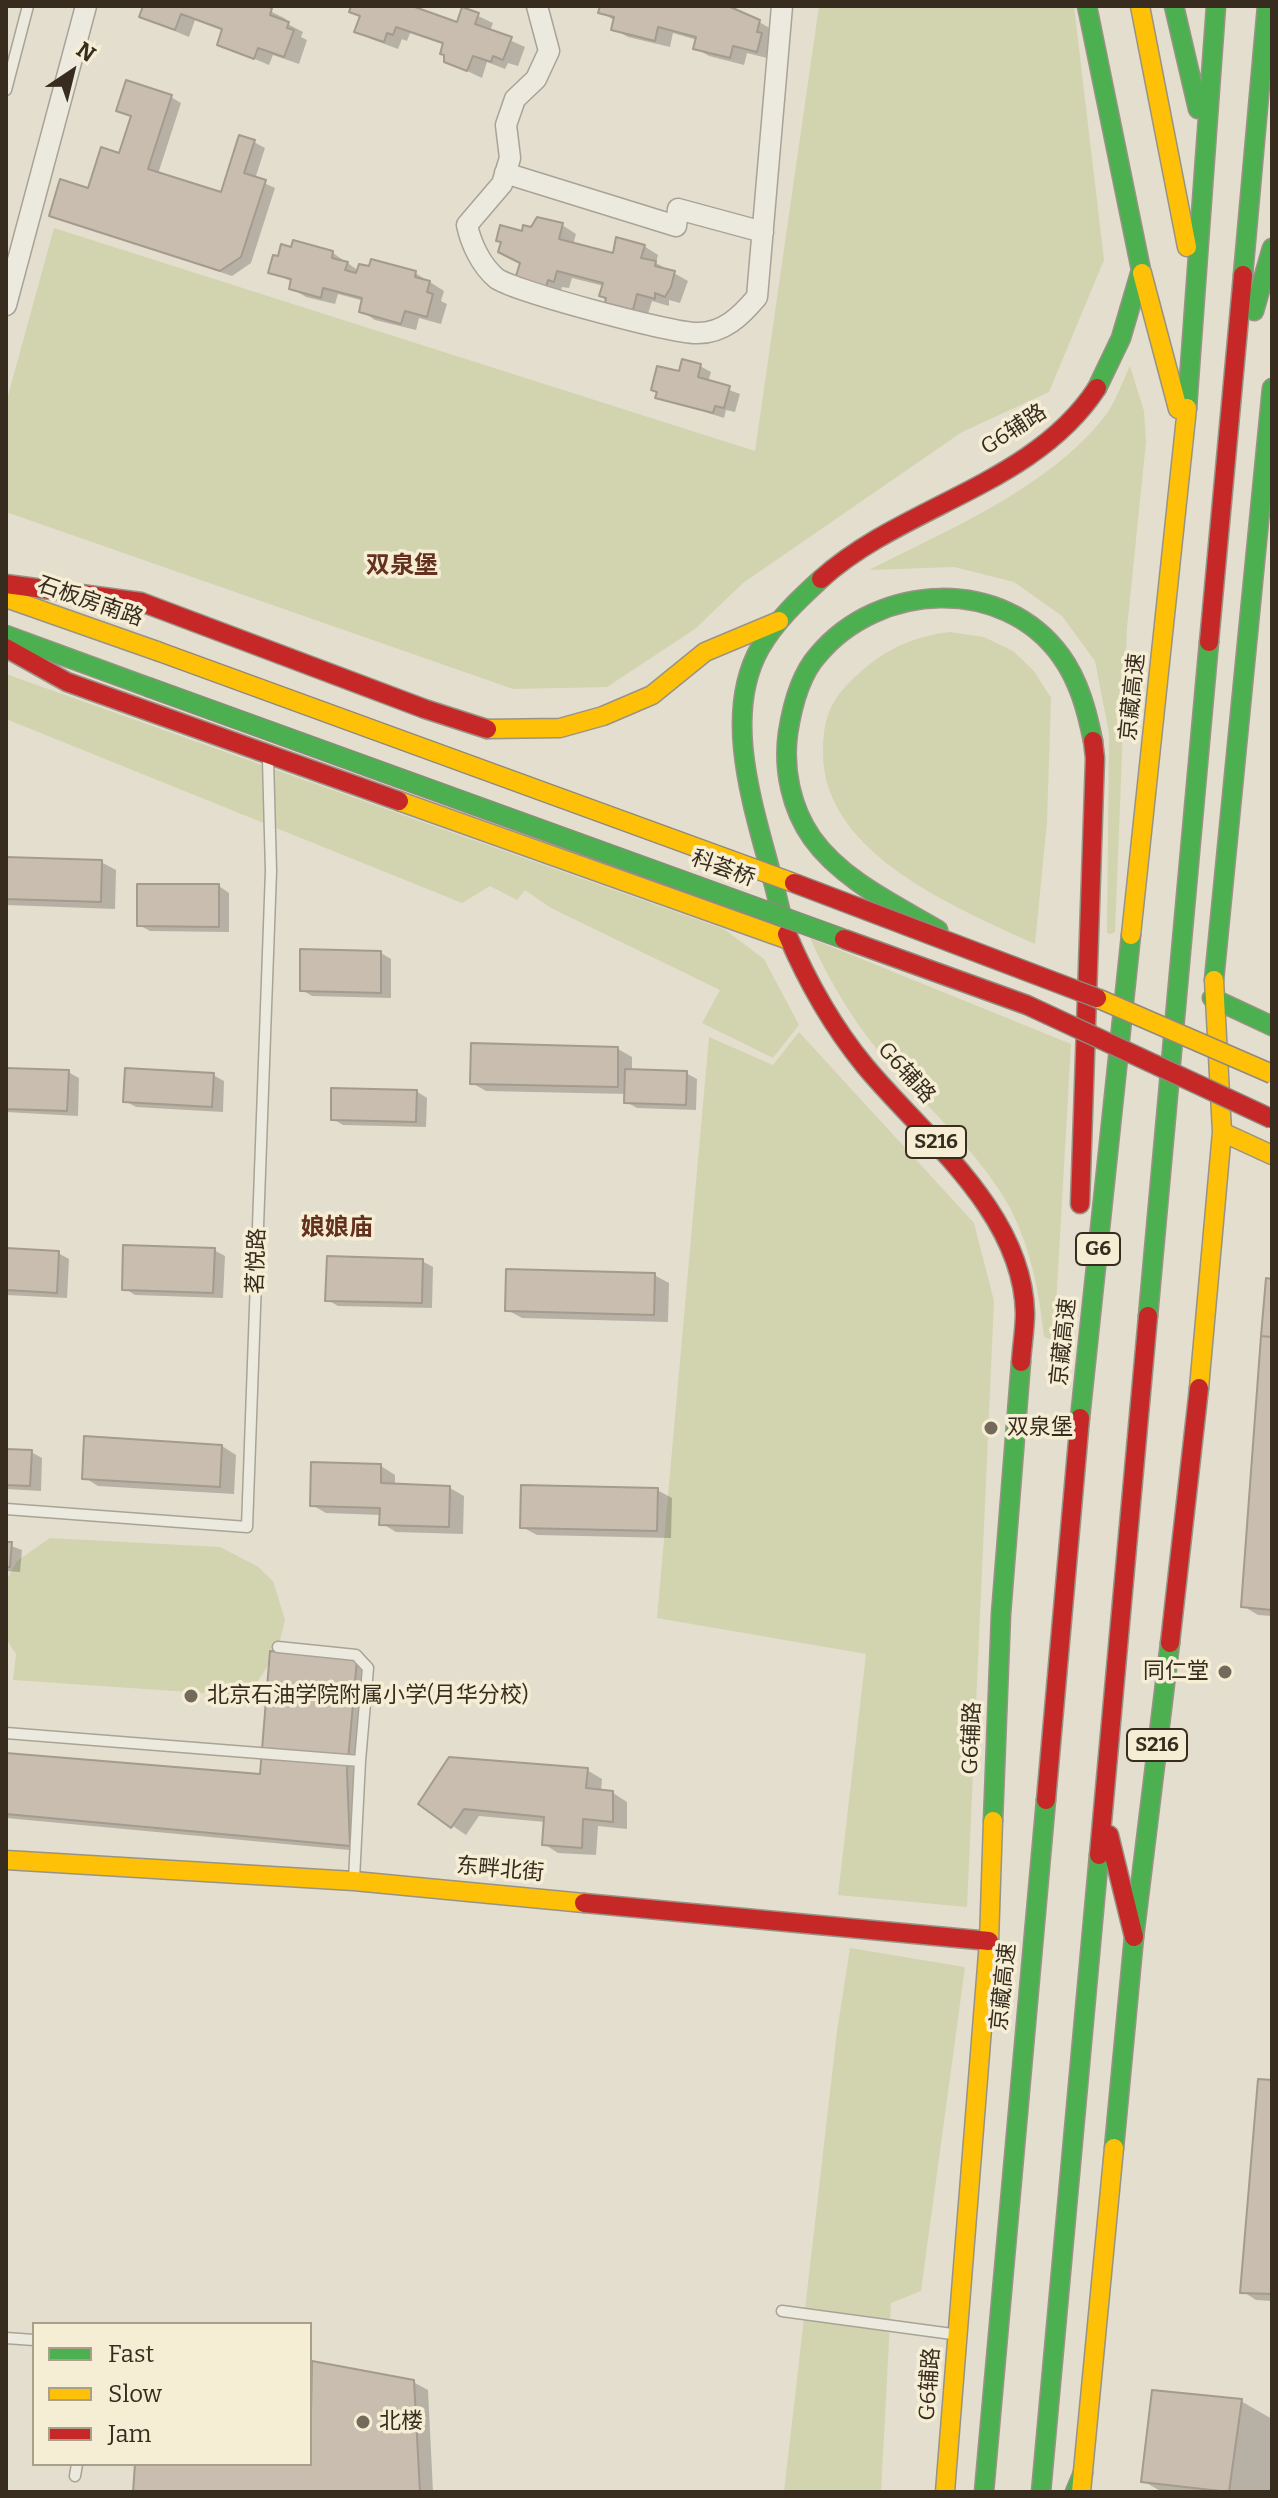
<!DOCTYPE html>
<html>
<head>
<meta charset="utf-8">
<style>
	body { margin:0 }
	#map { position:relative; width:1278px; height:2498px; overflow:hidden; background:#e4dece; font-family:Bitter,serif }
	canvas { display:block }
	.frame { position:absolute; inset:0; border:8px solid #382c1f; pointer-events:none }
	.legend { position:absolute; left:32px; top:2322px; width:280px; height:144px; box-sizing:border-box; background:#f5edd4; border:2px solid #a9a08c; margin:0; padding:10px 14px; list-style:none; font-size:24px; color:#382c1f }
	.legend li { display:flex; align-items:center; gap:16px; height:40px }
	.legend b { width:40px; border:2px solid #a9a08c }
	.north { position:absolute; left:32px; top:32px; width:80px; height:80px; -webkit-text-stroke:6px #f5edd4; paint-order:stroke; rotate:35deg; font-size:22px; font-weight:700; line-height:32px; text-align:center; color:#382c1f }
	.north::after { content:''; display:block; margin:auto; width:28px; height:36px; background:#382c1f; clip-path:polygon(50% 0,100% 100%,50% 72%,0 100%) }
</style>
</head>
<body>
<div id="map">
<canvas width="1278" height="2498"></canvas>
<div class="frame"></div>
<ul class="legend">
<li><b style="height:10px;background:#4caf50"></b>Fast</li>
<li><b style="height:10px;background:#ffc107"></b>Slow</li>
<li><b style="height:10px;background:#c62828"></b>Jam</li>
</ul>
<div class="north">N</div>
</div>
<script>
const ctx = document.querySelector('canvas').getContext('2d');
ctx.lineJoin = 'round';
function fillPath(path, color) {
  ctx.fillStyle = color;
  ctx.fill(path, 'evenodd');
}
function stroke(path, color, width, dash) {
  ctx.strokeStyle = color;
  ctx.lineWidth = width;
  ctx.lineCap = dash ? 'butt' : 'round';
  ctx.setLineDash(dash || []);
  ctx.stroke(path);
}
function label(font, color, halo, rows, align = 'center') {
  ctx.font = font + ' Bitter,"Noto Sans SC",serif';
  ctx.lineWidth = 7;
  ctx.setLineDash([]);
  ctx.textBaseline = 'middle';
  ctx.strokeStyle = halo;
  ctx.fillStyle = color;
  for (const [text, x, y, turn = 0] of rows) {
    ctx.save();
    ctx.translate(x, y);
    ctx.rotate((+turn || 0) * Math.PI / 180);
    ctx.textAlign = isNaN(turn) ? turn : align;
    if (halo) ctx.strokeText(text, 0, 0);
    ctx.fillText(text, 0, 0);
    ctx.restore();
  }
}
fillPath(new Path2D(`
	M819 6H1074L1104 260 1049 392 962 432 743 583 695 629 607 687 513 689 6 512V403L54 228 755 451Z
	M1130 366 1144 411 1146 442 1127 628 1115 932 1111 934 1107 933 1109 733 1095 661 1062 616 1014 582 954 567 869 570C948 530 1050 487 1105 416 1116 402 1122 382 1130 366Z
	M950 632 984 637 1013 651 1034 671 1051 698 1047 822 1035 944C959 909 824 855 823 754 823 728 826 708 845 687 875 655 906 637 950 632Z
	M6 674 724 929 764 959 799 1025 773 1058 702 1023 720 990 551 908 525 890 517 900 490 886 462 903 6 719Z
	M810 938 1071 1044 1054 1341 1044 1337C1039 1291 1031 1249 1010 1208 980 1153 932 1113 892 1067 857 1028 831 985 810 938Z
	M799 1032 974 1223 994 1301 967 1907 838 1895 866 1654 657 1618 709 1037 773 1065Z
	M50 1538 220 1547 257 1566 273 1581 285 1620 277 1652 248 1696 13 1680 16 1654 6 1639V1581L17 1561Z
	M850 1948 965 1967 921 2291 891 2303 881 2492H784L837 2031Z`), '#d2d4b0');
fillPath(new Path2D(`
	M141 6H260L286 19 284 22 303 32 301 37 307 40 299 64 273 55 269 65 219 44 224 31 195 20 189 37 141 17 145 7Z
	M353 6H410L458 24 463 9 493 23 490 31 525 47 518 66 508 63 505 69 487 62 482 78 446 61 445 45 410 33 407 41 402 39 398 49 371 39 357 31 361 17Z
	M602 6H720L742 12 773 30 771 59 747 53 744 65 709 56 695 48 697 40 673 33 670 47 628 37 614 29 615 21 601 12Z
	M171 97 181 103 158 174 222 195 254 142 265 148 255 179 275 188 251 263 232 276 51 215 89 191 120 156 132 117 119 110Z
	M562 225 576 234 573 245 614 255 644 246 658 255 656 263 688 281 680 303 669 300V306L652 301 647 317 607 302 602 296 604 286 572 278 569 288 562 287 560 294 532 286 522 263 523 233Z
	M333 253 359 271 415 273 430 282 444 291 441 301 447 304 441 324 419 318 416 330 375 320 361 311 364 301 338 294 335 304 306 297 291 288 293 282 270 272Z
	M700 366 711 372 708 382 740 394 735 412 726 410 724 418 658 397 680 374Z
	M6 859 101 862 116 870 115 909 6 905Z
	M219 886 229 893V932L150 931 139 925Z
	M381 953 391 959V998L312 996 302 990Z
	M618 1049 632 1057V1071L686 1073 697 1079 696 1110 637 1108 626 1102 627 1094 486 1091 472 1083Z
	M6 1070 68 1072 79 1078 78 1116 6 1112Z
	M213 1075 224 1081 223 1112 136 1107 125 1101Z
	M416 1091 427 1098 426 1127 343 1125 333 1119Z
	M6 1250 58 1253 69 1259 67 1298 6 1295Z
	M214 1250 225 1256 223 1298 135 1295 124 1288Z
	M422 1261 433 1267 432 1308 338 1306 328 1300Z
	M654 1275 669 1283 668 1322 522 1318 507 1310Z
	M1272 1281V1616L1258 1615 1243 1606Z
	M222 1446 236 1455 234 1494 98 1486 84 1477Z
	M6 1451 31 1452 42 1458 41 1491 6 1489Z
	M381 1466 395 1475V1486L450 1488 464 1496 463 1534 396 1532 381 1523V1515L326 1513 312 1505Z
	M657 1490 672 1498 671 1538 537 1535 522 1527Z
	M6 1544 22 1550 20 1572 6 1571Z
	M356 1661 367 1667 360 1851 6 1818V1755L262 1776Z
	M587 1770 602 1779 601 1792 613 1793 627 1802V1829L598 1826 596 1855 558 1853 544 1844 545 1822 479 1816 466 1835 421 1804Z
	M1272 2082V2301L1256 2300 1242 2291Z
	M310 2364 413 2382 428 2390 433 2492H135L137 2464H310Z
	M1241 2401 1272 2419V2492H1162L1143 2481Z`), '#0003');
const building = new Path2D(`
	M143 6H266L272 8 270 15 289 22 287 28 294 30 284 57 258 48 254 59 217 45 222 29 181 14 175 30 139 17Z
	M351 6H412L457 22 462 7 479 13 475 24 512 37 503 60 493 56 491 62 473 56 467 71 444 62V55L440 54 443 43 396 27 393 35 387 33 384 42 354 32 360 16 349 12Z
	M600 6H728L760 20 757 32 762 33 757 52 733 46 730 58 693 49 696 37 658 27 655 41 611 30 614 17 598 13Z
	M126 80 172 95 148 169 221 192 239 135 255 140 244 173 266 180 241 257 220 271 49 216 60 179 88 188 101 147 119 153 131 116 116 111Z
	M537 217 563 223 559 239 613 253 616 237 645 245 641 258 656 261 655 266 675 271 671 287 665 297 655 293V299L637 294 633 310 605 303 606 298 599 296 603 283 557 271 554 282 548 280 546 287 515 279 520 263 498 252 501 242 496 241 500 225 522 231 523 225 531 227Z
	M293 240 333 251 332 258 348 262 345 270 356 273 359 264 369 266 371 259 416 271 415 277 430 281 427 292 433 294 427 317 405 311 401 324 359 312 362 298 323 288 321 298 289 289 291 279 268 273 273 255 278 256 281 244 291 247Z
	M682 359 701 364 698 377 730 386 724 408 715 406 713 413 655 398 657 392 651 390 657 366 679 371Z
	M6 857 102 860 101 902 6 899Z
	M137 884H219V927L137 926Z
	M300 949 381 951V993L300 991Z
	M471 1043 618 1047V1087L470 1084Z
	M6 1068 69 1070 67 1111 6 1109Z
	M125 1068 214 1073 212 1107 123 1102Z
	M625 1069 687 1071 686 1105 624 1103Z
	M331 1088 417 1090 416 1122 331 1120Z
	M123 1245 215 1248 213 1293 122 1290Z
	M6 1248 59 1251 57 1293 6 1290Z
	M327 1256 423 1259 422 1303 325 1301Z
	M506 1269 655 1273 654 1315 505 1311Z
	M1266 1278 1272 1279V1337L1261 1336Z
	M1261 1336 1272 1337V1610L1241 1607Z
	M84 1436 222 1445 220 1487 82 1479Z
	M6 1449 32 1450 30 1486 6 1485Z
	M311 1462 381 1464V1483L450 1486 449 1527 379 1525 380 1508 310 1506Z
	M521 1485 658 1488 657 1531 520 1528Z
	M6 1542H12L10 1567H6Z
	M270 1651 357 1659 347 1771 350 1846 6 1814V1753L260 1774Z
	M449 1757 588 1768 586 1788 613 1791V1822L583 1819 582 1848 542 1845 544 1817 464 1809 451 1828 418 1804Z
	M1258 2079 1272 2080V2294L1240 2293Z
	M312 2361 414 2380 420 2492H133L135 2464H310Z
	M1152 2390 1242 2399 1229 2492 1141 2482Z`);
fillPath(building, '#c8bdaf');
stroke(building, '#a49a8d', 2);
const lane = new Path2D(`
	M6 90 28 6
	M6 1509 247 1527 271 871 268 759
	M278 1647 356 1655 368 1668 360 1761
	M6 1733 360 1761 354 1879
	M782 2311 952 2334
	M6 2338 34 2340
	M75 2476 77 2464`);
const street = new Path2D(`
	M537 6 549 51 536 79 515 99 506 125 510 158 502 184 467 225C471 244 481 265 496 278 513 291 671 333 696 333 723 334 741 316 757 297L782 6
	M505 173 676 226 678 209 763 232
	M6 305 86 6`);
const fast = new Path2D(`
	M1087 6 1141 270 1121 338 1097 388
	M1174 6 1198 109
	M1243 275 1267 6
	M1254 311 1272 248
	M1187 408 1216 6
	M6 635 148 687
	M938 930C894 904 842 880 812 838 791 808 783 769 788 733 792 707 800 675 818 655 879 582 1003 576 1061 656 1079 681 1087 711 1093 741
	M787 934C781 917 778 899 773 881 755 811 721 717 760 648 776 621 798 600 821 579
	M1214 980 1272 388
	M1212 998 1272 1026
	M1148 1316 1209 642
	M1080 1418 1131 935
	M993 1821 1001 1614 1021 1362
	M1114 2148 1134 1937 1170 1643
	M984 2492 1046 1800
	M1041 2492 1099 1855
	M1075 2492 1083 2473`);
const slow = new Path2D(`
	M1140 6 1187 247
	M1142 273 1178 409
	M6 598 157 651
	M487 729 560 728 603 716 652 695 705 652 779 621
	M399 801 789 940
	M1131 935 1187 408
	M1222 1132 1272 1155
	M1199 1388 1222 1132 1214 980
	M6 1860 354 1881 584 1903
	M945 2492 989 1941 993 1821
	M1081 2492 1114 2148`);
const jam = new Path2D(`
	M821 579C903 505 1034 485 1097 388
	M6 584 141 602 425 709 487 729
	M1209 642 1243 275
	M6 648 67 682 399 801
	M787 934C807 981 833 1027 865 1066 924 1137 1023 1212 1025 1313 1025 1329 1022 1346 1021 1362
	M1080 1204 1095 758 1093 741
	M1170 1643 1199 1388
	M1046 1800 1080 1418
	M1109 1835 1134 1937
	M1099 1855 1148 1316
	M584 1903 989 1941`);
stroke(lane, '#a9a397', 13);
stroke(street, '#a9a397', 23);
stroke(fast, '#999386', 21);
stroke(slow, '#999386', 21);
stroke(jam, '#999386', 21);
stroke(lane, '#ece9df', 10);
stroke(street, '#ece9df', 20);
stroke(fast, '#4caf50', 18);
stroke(slow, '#ffc107', 18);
stroke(jam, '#c62828', 18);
const fastBridge = new Path2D(`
	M148 687 844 939`);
const slowBridge = new Path2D(`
	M157 651 794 883
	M1097 998 1272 1074`);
const jamBridge = new Path2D(`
	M794 883 1097 998
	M844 939 1027 1005 1272 1119`);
stroke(fastBridge, '#8f897e', 21, []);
stroke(slowBridge, '#8f897e', 21, []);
stroke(jamBridge, '#8f897e', 21, []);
stroke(fastBridge, '#4caf50', 18);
stroke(slowBridge, '#ffc107', 18);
stroke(jamBridge, '#c62828', 18);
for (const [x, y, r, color] of [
	[991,1428,8,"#746a5c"],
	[1225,1672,8,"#746a5c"],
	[191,1696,8,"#746a5c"],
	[363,2422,8,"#746a5c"]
]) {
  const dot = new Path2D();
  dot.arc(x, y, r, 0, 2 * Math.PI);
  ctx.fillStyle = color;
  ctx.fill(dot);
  stroke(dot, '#f5edd4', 3);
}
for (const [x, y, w] of [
	[936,1142,60],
	[1098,1249,44],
	[1157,1745,60]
]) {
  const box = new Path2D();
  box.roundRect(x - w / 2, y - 16, w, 32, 6);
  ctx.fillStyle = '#f5edd4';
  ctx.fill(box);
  stroke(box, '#382c1f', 2);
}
label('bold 20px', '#382c1f', null, [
	["S216",936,1142],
	["G6",1098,1249],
	["S216",1157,1745]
]);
label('22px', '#382c1f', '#f5edd4', [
	["G6辅路",1014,430,-33],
	["石板房南路",90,602,19],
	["京藏高速",1133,697,-84],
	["科荟桥",723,869,20],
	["G6辅路",906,1073,48],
	["茗悦路",257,1261,-88],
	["京藏高速",1064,1342,-84],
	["G6辅路",972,1738,-88],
	["东畔北街",500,1870,5],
	["京藏高速",1004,1987,-84],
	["G6辅路",930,2384,-86]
]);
label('22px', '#382c1f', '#f5edd4', [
	["双泉堡",1007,1428],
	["同仁堂",1209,1672,"right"],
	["北京石油学院附属小学(月华分校)",207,1696],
	["北楼",379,2422]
], 'left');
label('bold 24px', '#64311f', '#f5edd4', [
	["双泉堡",402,566],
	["娘娘庙",337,1228]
]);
</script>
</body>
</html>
